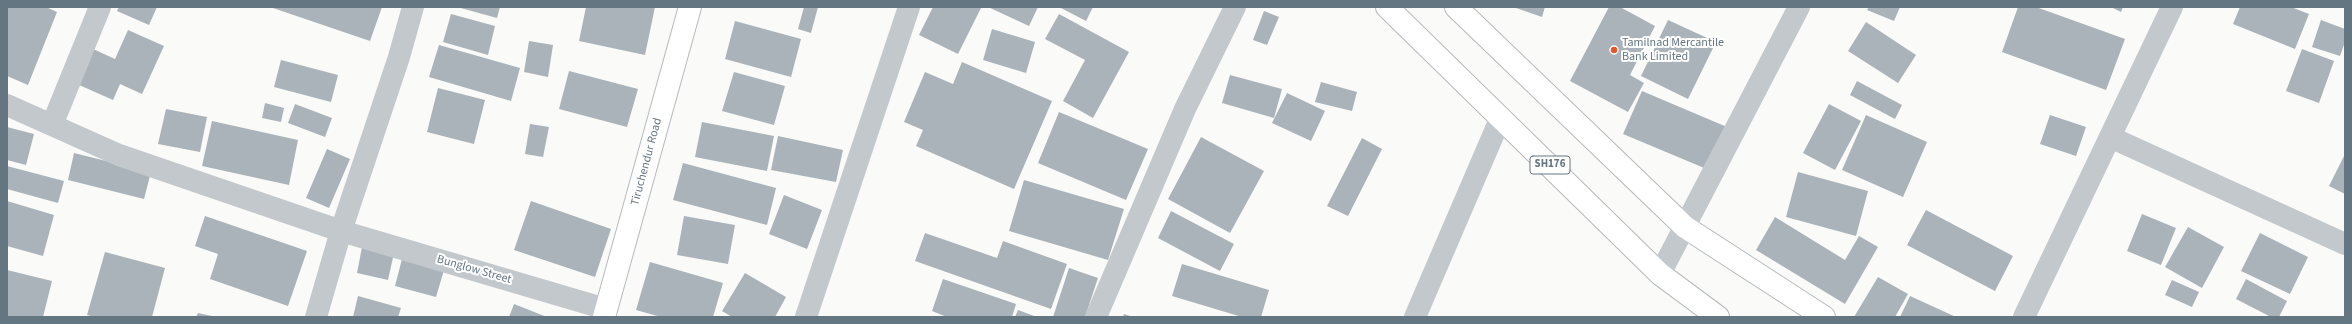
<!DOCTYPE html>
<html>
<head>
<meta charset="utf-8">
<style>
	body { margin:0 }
	#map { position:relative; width:2352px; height:324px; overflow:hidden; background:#fafaf8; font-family:"Source Sans 3",sans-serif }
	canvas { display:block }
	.frame { position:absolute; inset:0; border:8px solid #657683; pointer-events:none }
</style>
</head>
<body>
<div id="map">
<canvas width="2352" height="324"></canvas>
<div class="frame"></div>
</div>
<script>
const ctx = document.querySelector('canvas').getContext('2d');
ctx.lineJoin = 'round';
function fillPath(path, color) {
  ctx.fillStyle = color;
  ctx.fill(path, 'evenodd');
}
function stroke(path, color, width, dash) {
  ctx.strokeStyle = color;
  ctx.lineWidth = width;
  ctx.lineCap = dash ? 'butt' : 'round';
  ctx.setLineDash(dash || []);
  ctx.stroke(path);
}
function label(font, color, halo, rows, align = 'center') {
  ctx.font = font + ' "Source Sans 3",sans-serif';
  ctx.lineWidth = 4;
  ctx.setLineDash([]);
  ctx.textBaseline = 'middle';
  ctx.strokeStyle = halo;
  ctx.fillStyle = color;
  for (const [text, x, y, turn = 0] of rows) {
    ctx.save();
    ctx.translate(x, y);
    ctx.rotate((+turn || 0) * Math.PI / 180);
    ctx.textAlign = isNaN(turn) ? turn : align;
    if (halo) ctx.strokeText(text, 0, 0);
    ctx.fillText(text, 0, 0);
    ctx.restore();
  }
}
fillPath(new Path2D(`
	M7 7H46L57 12 28 85 7 76Z
	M119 7H157L149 25 117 11Z
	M270 7H382L370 41Z
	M457 7H500L497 18Z
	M586 7H655L645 55 579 41Z
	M804 7H818L811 33 798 29Z
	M933 7 981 8 958 54 919 35Z
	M988 7H1038L1029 26Z
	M1059 7H1093L1086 21Z
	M1513 7H1545L1542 17Z
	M1609 7H1620L1655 26 1630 75 1644 83 1628 112 1570 81Z
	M1869 7H1900L1894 21 1867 10Z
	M2018 7H2036L2125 39 2106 90 2002 52Z
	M2111 7H2123L2121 12Z
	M2240 7H2291L2309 14 2295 49 2233 24Z
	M1264 11 1279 17 1267 45 1253 40Z
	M451 14 495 26 488 55 443 42Z
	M1059 14 1129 52 1093 118 1063 101 1085 60 1045 39Z
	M1668 20 1716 42 1688 99 1641 76Z
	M2321 20 2345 29V42L2340 56 2312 47Z
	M735 21 801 39 791 77 725 59Z
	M1866 22 1916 55 1898 83 1848 51Z
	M992 29 1035 42 1026 73 983 60Z
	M128 30 164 46 142 94 120 84 113 100 77 84 93 49 115 59Z
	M529 41 553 45 548 77 524 72Z
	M439 45 520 68 511 101 429 77Z
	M2302 49 2334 61 2319 103 2286 91Z
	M281 60 338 75 331 102 274 87Z
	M962 62 1052 101 1014 189 916 146 923 130 904 122 925 72 953 84Z
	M569 71 638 89 627 127 559 109Z
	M734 72 785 86 774 125 722 111Z
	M1230 75 1282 89 1274 118 1222 103Z
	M1857 81 1902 105 1895 119 1850 95Z
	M1321 82 1357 92 1352 111 1315 102Z
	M438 88 485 100 474 144 427 132Z
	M1642 91 1727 127 1709 170 1623 134Z
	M1287 93 1325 111 1311 141 1272 123Z
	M265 103 284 108 281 122 262 118Z
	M295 104 332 118 325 137 288 123Z
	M1829 104 1861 121 1835 170 1803 153Z
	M166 109 207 117 200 152 158 144Z
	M1059 112 1148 149 1126 200 1038 163Z
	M1866 115 1927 142 1903 197 1842 170Z
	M2050 115 2086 127 2076 156 2040 144Z
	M212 121 298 140 289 185 202 166Z
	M702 122 774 136 767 171 695 157Z
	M530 124 549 127 543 157 525 154Z
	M7 127 34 134 26 165 7 160Z
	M778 136 843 150 836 182 771 170Z
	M1201 137 1264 171 1230 233 1168 199Z
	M1362 138 1382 149 1348 216 1327 206Z
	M327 149 350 159 329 208 306 198Z
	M74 153 151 172 144 199 68 180Z
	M2345 154V194L2329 186Z
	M683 163 776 188 767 225 673 200Z
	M7 166 64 181 58 203 7 189Z
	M1798 172 1868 191 1856 236 1786 217Z
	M1024 180 1124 209 1108 260 1009 231Z
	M784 195 822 210 807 249 769 234Z
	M7 201 54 215 43 256 7 246Z
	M531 201 611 229 595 277 514 250Z
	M1926 210 2013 256 1995 291 1907 245Z
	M1171 211 1234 244 1220 271 1158 238Z
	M2142 214 2176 228 2161 265 2127 251Z
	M205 216 307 251 288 306 210 279 218 254 195 246Z
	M684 216 735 225 728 264 677 255Z
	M1775 217 1845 260 1859 236 1878 247 1845 304 1756 250Z
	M2188 227 2224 247 2202 288 2165 267Z
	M925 233 997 258 1003 241 1067 264 1051 309 915 261Z
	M2260 233 2308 257 2290 294 2241 271Z
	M362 247 394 253 388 280 357 273Z
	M105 252 165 268 152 317H95L87 315Z
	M402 259 444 270 436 297 395 286Z
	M650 262 723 283 713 317H661L636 310Z
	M1182 264 1269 290 1261 317H1242L1172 296Z
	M1069 268 1098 278 1085 317H1053Z
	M7 270 52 281 43 317H7Z
	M745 273 786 297 775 317H732L722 311Z
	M1878 277 1908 294 1895 317H1854Z
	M943 279 1016 304 1012 317H947L932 311Z
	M2246 279 2287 301 2279 317H2271L2236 299Z
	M2172 280 2199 292 2192 307 2165 295Z
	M358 296 401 308 398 317H353Z
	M1910 296 1956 317H1900Z
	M514 304 547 317H509Z
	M1018 310 1037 317H1015Z
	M198 313 212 316V317H196Z
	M1124 314 1133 317H1123Z`), '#aab3b9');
const secondary = new Path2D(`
	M604 317 690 7`);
const primary = new Path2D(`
	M1387 7 1660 274 1718 317
	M1456 7 1685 227 1824 317`);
stroke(secondary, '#b3babf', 24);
stroke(primary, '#b5babe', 24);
stroke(new Path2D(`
	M413 7 399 57 341 231 606 309
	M7 105 119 155 341 231 316 317
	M52 125 100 7
	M2110 137 2345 244
	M1660 274 1799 7
	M806 317 909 7
	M1096 317 1185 109 1235 7
	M1415 317 1501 117
	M2024 317 2172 7`), '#c3c8cc', 22);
stroke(secondary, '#fff', 22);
stroke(primary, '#fff', 22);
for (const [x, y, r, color] of [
	[1614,50,4,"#e4572e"]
]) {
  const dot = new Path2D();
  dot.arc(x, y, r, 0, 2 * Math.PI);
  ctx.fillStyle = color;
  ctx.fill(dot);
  stroke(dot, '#fff', 1.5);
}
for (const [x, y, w] of [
	[1550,165,40]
]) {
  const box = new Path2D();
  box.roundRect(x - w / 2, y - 9, w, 18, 3);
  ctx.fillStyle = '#fff';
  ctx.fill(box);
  stroke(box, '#657683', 1);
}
label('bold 11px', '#657683', null, [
	["SH176",1550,165]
]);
label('12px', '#657683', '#fff', [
	["Tamilnad Mercantile",1622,43],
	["Bank Limited",1622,57]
], 'left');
label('12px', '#657683', '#fff', [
	["Tiruchendur Road",647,162,-75],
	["Bunglow Street",474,270,16]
]);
</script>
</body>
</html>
